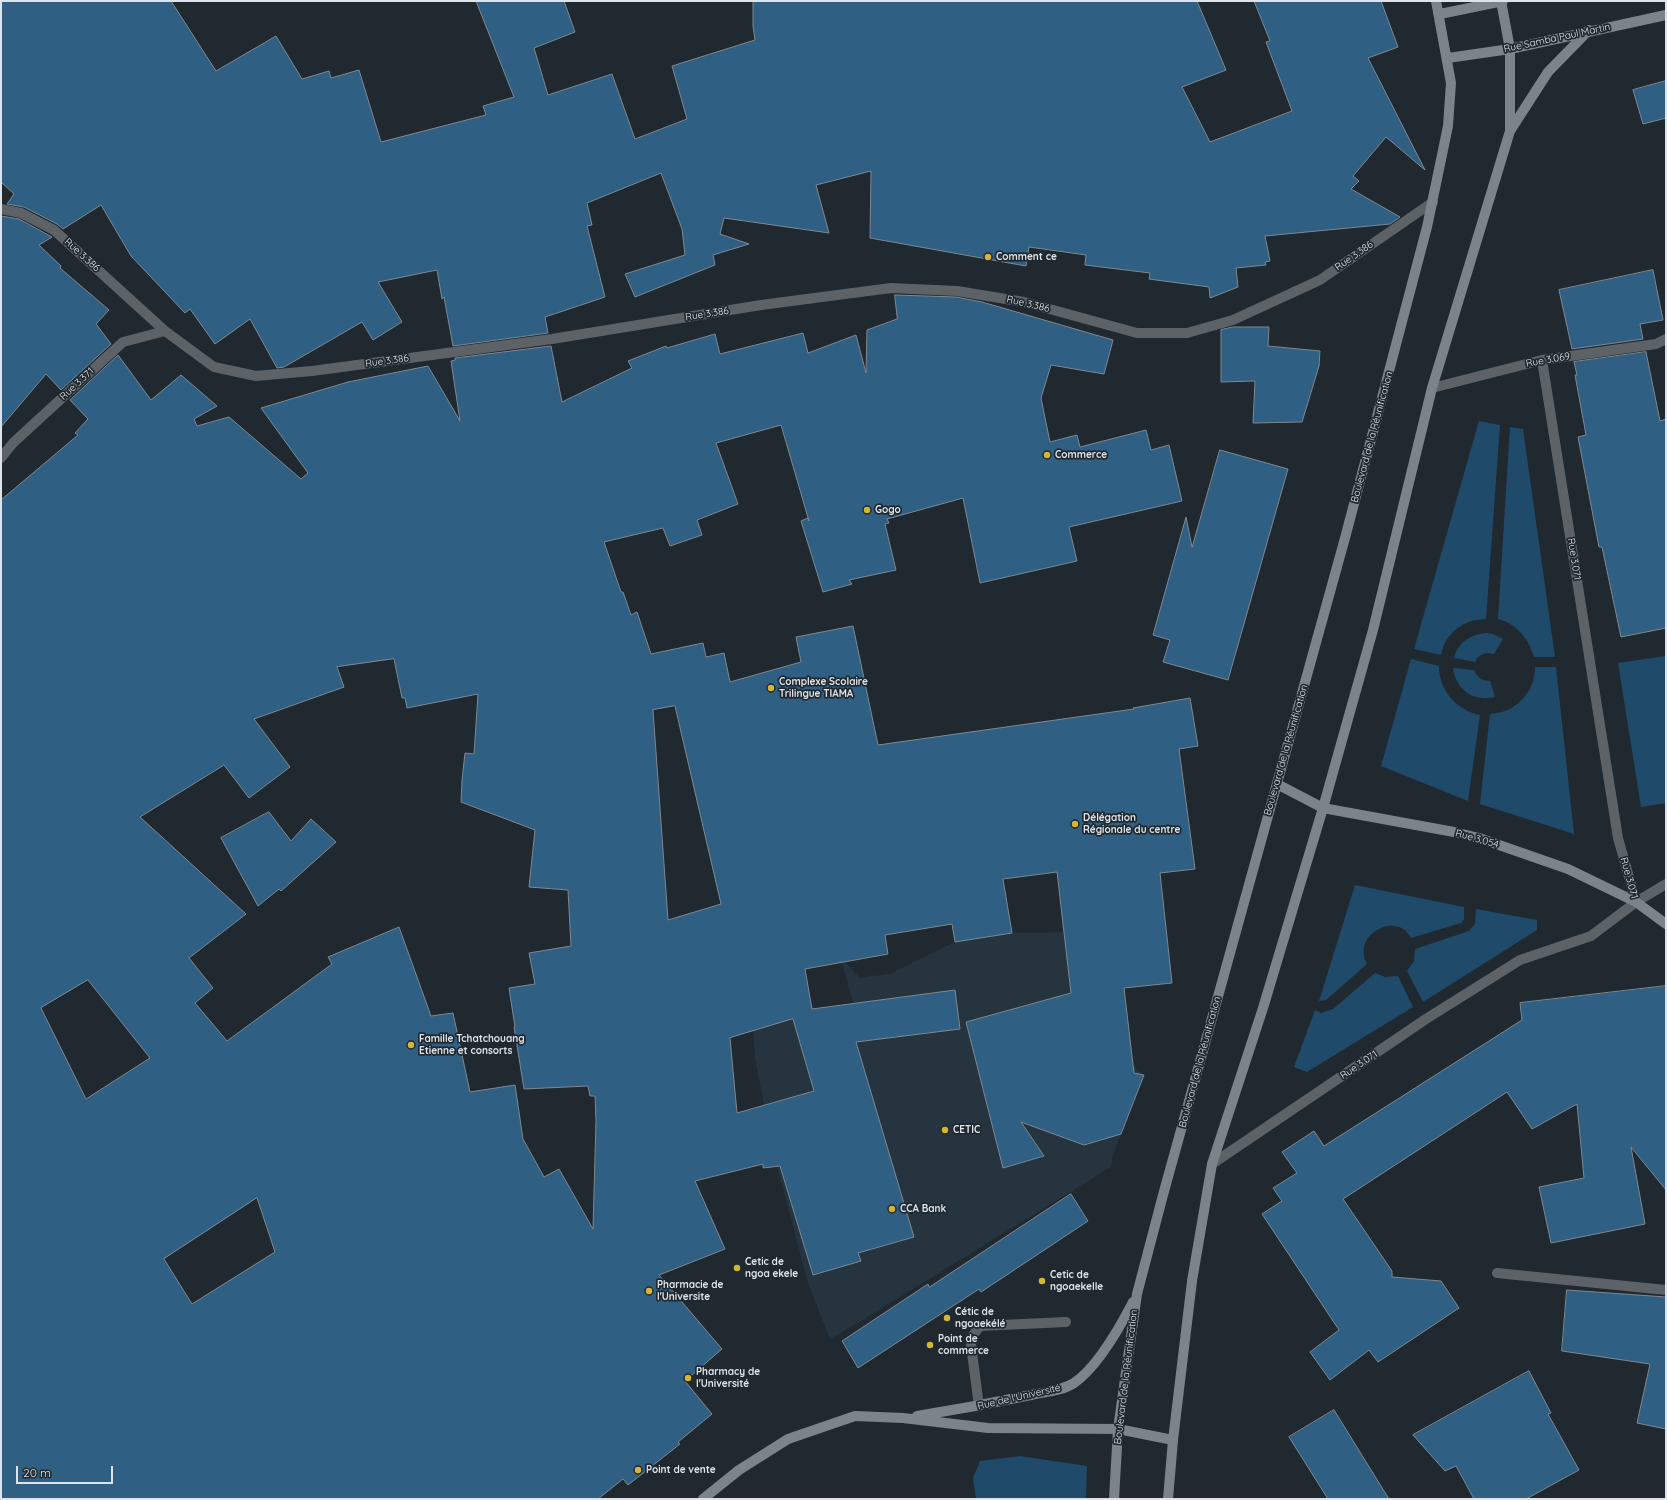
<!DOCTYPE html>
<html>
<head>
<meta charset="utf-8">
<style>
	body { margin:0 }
	#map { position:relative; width:1667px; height:1500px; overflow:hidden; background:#202930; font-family:Quicksand,sans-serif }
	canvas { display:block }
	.frame { position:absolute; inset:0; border:2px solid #dde3e8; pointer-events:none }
	.scale { position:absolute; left:16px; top:1466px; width:97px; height:18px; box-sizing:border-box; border:2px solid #dde3e8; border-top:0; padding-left:5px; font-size:12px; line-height:14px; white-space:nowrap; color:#dde3e8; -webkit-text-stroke:3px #202930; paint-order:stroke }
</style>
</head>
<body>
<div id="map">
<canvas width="1667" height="1500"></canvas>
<div class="frame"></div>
<div class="scale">20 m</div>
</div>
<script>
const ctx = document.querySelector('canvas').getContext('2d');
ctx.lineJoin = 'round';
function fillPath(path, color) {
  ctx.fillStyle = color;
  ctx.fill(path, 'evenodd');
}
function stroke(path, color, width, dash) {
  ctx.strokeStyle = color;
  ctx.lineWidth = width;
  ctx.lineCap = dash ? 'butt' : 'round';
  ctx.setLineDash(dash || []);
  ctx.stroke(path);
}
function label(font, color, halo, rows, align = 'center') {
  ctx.font = font + ' Quicksand,sans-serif';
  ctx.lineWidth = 3.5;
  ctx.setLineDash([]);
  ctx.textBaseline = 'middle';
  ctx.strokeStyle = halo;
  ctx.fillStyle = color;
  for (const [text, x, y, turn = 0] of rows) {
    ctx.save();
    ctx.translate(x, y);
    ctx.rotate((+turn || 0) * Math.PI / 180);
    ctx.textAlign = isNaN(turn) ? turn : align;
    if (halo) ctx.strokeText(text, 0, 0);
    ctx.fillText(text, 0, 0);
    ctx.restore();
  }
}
fillPath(new Path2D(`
	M1061 910 1132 1062 1142 1075V1080L1113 1155 1111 1167 856 1324 830 1339 808 1283 761 1106 764 1104 755 1058 753 1031 793 1019 861 1033 841 958 860 978 889 974 955 942 1012 933 1064 932Z`), '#26343f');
fillPath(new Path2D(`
	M1479 421 1500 425 1486 619C1464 619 1445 633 1441 655L1414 649Z
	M1510 427 1523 429 1555 657H1534C1528 638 1517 624 1498 619Z
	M1487 633 1493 634 1503 639 1494 654C1485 652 1479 654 1475 662L1454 658C1458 642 1471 634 1487 633Z
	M1666 656V803L1641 807 1618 663Z
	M1411 659 1439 666C1439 690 1456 710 1480 715L1468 801 1381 766Z
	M1535 667H1556L1574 834 1480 804 1490 714C1515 713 1535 693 1535 667Z
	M1453 668 1474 670C1477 677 1482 681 1490 681L1495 697C1473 702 1456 690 1453 668Z
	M1355 885 1464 907V919L1461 923 1411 938C1397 910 1351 935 1367 964L1326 1000 1319 1001Z
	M1476 909 1537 920V930L1423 1002 1407 971 1414 961 1415 949 1469 931 1475 924Z
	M1375 973 1385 977 1398 976 1413 1007 1307 1072 1294 1067 1315 1010 1321 1013 1333 1009Z
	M1020 1456 1087 1466 1086 1499H976L973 1478 980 1461Z`), '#204a6a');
const building = new Path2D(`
	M1 1H171L216 71 276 36 302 79 329 71 331 78 359 70 381 142 486 115 483 106 514 97 476 1H564L575 32 534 48 548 95 612 74 635 139 687 119 672 66 755 40 753 26V1H1197L1226 70 1182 87 1210 142 1292 111 1266 42 1270 41 1254 1H1381L1398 47 1368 58 1425 170 1386 137 1353 176 1359 181 1351 189 1400 217 1390 224 1265 236 1270 261 1265 262 1266 265 1236 268 1238 287 1210 298 1209 287 1149 279 1150 273 1085 265 1086 255 1029 247 1026 266 870 238 871 171 816 185 829 233 724 218 720 234 749 244 713 255 715 265 635 297 625 274 685 255 682 229 661 173 587 203 592 225 587 226 605 297 545 317 548 333 453 346 444 297 442 299 437 270 378 282 402 322 373 340 362 322 284 367 277 368 250 319 215 344 190 309 185 313 131 256 101 205 63 229 57 224 24 207 7 204 14 194 1 182Z
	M1666 81V118L1643 124 1633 90Z
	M1 216 19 219 52 237 39 245 61 266 60 268 109 310 96 324 111 344 61 390 46 374 1 427Z
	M1653 270 1663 320 1640 324 1643 339 1572 349 1559 290Z
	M895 295 956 297 982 302 1113 340 1104 374 1051 365 1041 398 1050 442 1077 435 1080 447 1146 430 1151 450 1169 445 1182 501 1069 527 1077 561 980 583 963 498 887 519 889 523 885 524 896 570 849 580 852 584 823 592 801 521 808 518 809 521 781 425 716 443 738 504 697 520 702 535 670 546 663 528 604 542 621 592H623L631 615 637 612 651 654 703 643 706 657 724 653 730 682 801 662 796 637 853 626 878 745 1134 709 1133 708 1190 698 1198 746 1179 749 1195 869 1160 873 1172 983 1124 988 1134 1073 1144 1075 1121 1134 1084 1145 1021 1122 1044 1156 1003 1168 966 1022 1071 993 1057 872 1003 879 1012 933 955 942 952 924 885 935 888 954 805 969 812 1009 955 990 960 1029 856 1042 914 1237 858 1253 861 1261 813 1275 780 1166 763 1168V1164L695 1181 725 1249 659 1275 722 1349 685 1381 712 1414 678 1442 680 1444 628 1485 623 1479 598 1499H1V500L78 435 75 433 88 419 70 400 118 355 151 400 181 375 217 406 194 419 197 426 229 417 301 479 308 473 261 408 348 382 428 366 460 421 451 361 455 360V358L551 346 562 402 632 368 628 361 666 346 667 348 715 334 720 354 803 333 808 353 856 335 866 373 867 330 897 319ZM394 659 402 698H405L407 708 478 694 474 754 465 753 462 780 461 802 535 830 529 887 568 890 571 946 529 953 535 984 509 988 515 1027H514L524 1089 588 1086 590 1096H595L596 1120 593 1229 559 1169 544 1177 523 1139 515 1085 470 1092 453 1013 431 1016 399 927 328 957 332 964 227 1041 195 1003 213 988 189 958 246 914 140 817 224 765 249 798 290 767 254 719 344 687 337 667ZM675 706 721 904 668 920 653 710ZM88 980 150 1058 86 1099 41 1008ZM793 1019 814 1091 737 1113 730 1038ZM257 1198 275 1252 192 1304 164 1259Z
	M1233 327H1269L1268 346 1320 351 1319 366 1302 422 1253 423 1255 381 1221 382V330Z
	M1646 352 1660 421 1666 419V628L1621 637 1602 547H1599L1578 437 1586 435 1575 375H1577L1574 362Z
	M1220 450 1288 469 1228 680 1163 662 1170 640 1153 635 1186 517 1192 547Z
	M269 812 291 841 311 819 336 842 281 891 279 889 258 906 221 838Z
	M1666 986V1190L1631 1147 1645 1224 1551 1243 1539 1187 1584 1178 1577 1104 1532 1129 1507 1092 1343 1199 1392 1271V1277L1441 1281 1459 1308 1378 1362 1369 1350 1330 1380 1310 1352 1339 1330 1262 1214 1282 1201 1273 1188 1297 1173 1282 1152 1314 1131 1324 1146 1522 1020 1520 1003Z
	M1071 1194 1088 1221 981 1292 979 1289 858 1368 842 1341 928 1284 929 1287Z
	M1567 1290 1666 1297V1429L1637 1423 1650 1364 1562 1351Z
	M1529 1371 1551 1413 1548 1414 1579 1470 1526 1499H1474L1456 1466 1445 1471 1413 1435Z
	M1334 1410 1389 1499H1328L1289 1437Z`);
fillPath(building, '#305f84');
stroke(building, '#7e8891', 1);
stroke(new Path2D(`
	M1497 1273 1666 1290
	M979 1406 971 1345 973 1335 980 1326 1066 1322`), '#5d6266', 10);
stroke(new Path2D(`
	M1 209 21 213 54 230 165 331 214 367 256 376 312 371 552 339 761 305 891 288 957 291 1024 302 1137 333H1187L1233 320 1320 280 1433 202
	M1542 360 1618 838 1636 902
	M1432 388 1542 360 1656 344 1666 339
	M1 458 13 443 123 342 165 331
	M1212 1164 1426 1019 1520 960 1591 936 1636 902 1666 884`), '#5d6266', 10);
stroke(new Path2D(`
	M1501 1 1510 49V130
	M1440 14 1503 1
	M1448 58 1510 49 1666 15
	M1277 784 1323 808 1454 832 1479 838 1568 869 1636 902 1666 924
	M917 1416C955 1410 993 1403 1031 1395 1044 1392 1062 1391 1074 1383 1098 1367 1120 1327 1133 1302
	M703 1499 739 1470 788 1439 855 1416 903 1418 988 1428 1118 1429 1173 1440
	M1114 1499 1118 1429 1137 1294 1163 1195 1345 538 1427 227 1448 126 1451 83 1436 1
	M1168 1499 1173 1440 1192 1281 1212 1164 1263 1008 1323 808 1373 630 1432 388 1510 131 1548 72 1589 30`), '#7c8389', 10);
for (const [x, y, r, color] of [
	[988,257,4,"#d4b535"],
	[1047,455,4,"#d4b535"],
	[867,510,4,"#d4b535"],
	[771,688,4,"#d4b535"],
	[1075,824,4,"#d4b535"],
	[411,1045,4,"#d4b535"],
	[945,1130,4,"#d4b535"],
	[892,1209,4,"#d4b535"],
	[737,1268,4,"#d4b535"],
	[1042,1281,4,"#d4b535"],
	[649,1291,4,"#d4b535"],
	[947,1318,4,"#d4b535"],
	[930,1345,4,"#d4b535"],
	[688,1378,4,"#d4b535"],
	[638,1470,4,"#d4b535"]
]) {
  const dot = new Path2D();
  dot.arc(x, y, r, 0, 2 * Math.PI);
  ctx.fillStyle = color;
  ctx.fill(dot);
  stroke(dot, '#202930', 1.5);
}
label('10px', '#dde3e8', '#202930', [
	["Rue Samba Paul Martin",1557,38,-12],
	["Rue 3.386",82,255,42],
	["Rue 3.386",1354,256,-35],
	["Rue 3.386",1028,304,13],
	["Rue 3.386",707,314,-9],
	["Rue 3.069",1548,360,-10],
	["Rue 3.386",387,361,-8],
	["Rue 3.371",77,384,-43],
	["Boulevard de la Réunification",1372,437,-75],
	["Rue 3.071",1574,559,81],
	["Boulevard de la Réunification",1286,750,-74],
	["Rue 3.054",1477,839,16],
	["Rue 3.071",1629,878,75],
	["Boulevard de la Réunification",1200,1062,-75],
	["Rue 3.071",1359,1065,-34],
	["Boulevard de la Réunification",1126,1377,-83],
	["Rue de l'Université",1019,1397,-13]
]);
label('bold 10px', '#dde3e8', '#202930', [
	["Comment ce",996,257],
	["Commerce",1055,455],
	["Gogo",875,510],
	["Complexe Scolaire",779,682],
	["Trilingue TIAMA",779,694],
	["Délégation",1083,818],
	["Régionale du centre",1083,830],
	["Famille Tchatchouang",419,1039],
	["Etienne et consorts",419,1051],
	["CETIC",953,1130],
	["CCA Bank",900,1209],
	["Cetic de",745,1262],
	["ngoa ekele",745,1274],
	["Cetic de",1050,1275],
	["ngoaekelle",1050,1287],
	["Pharmacie de",657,1285],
	["l'Universite",657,1297],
	["Cétic de",955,1312],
	["ngoaekélé",955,1324],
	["Point de",938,1339],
	["commerce",938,1351],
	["Pharmacy de",696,1372],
	["l'Université",696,1384],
	["Point de vente",646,1470]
], 'left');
</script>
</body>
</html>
